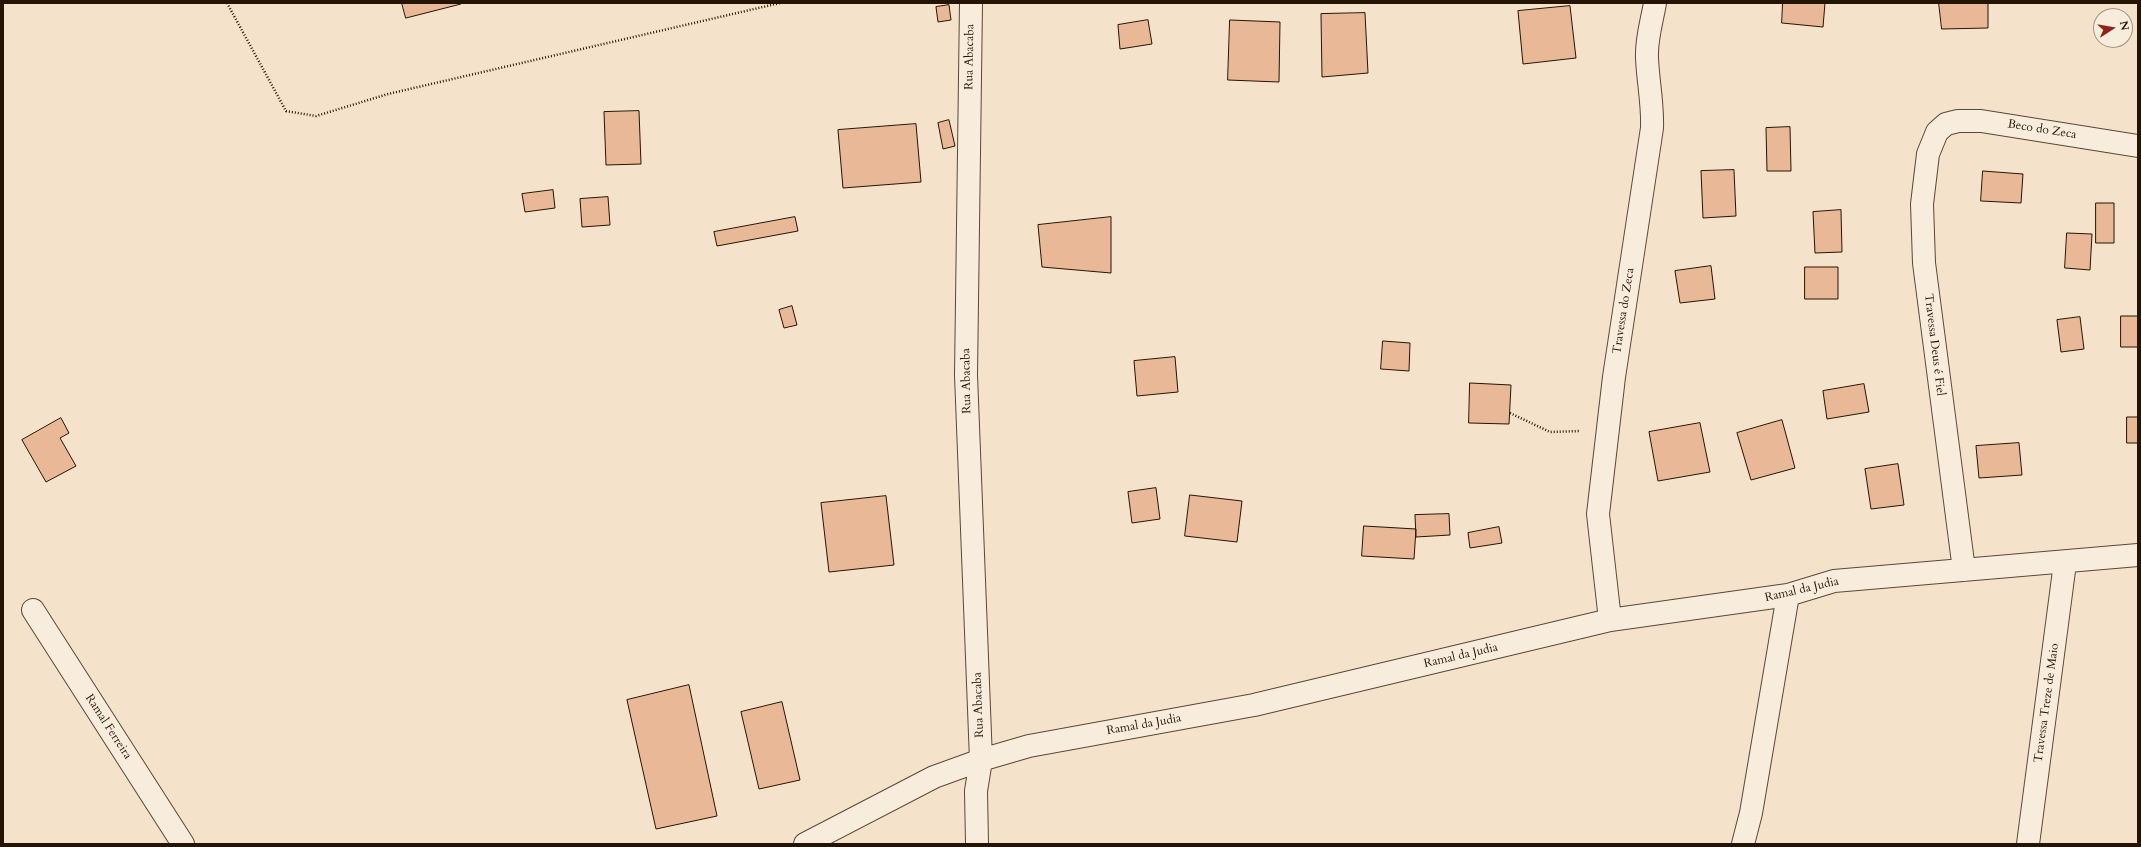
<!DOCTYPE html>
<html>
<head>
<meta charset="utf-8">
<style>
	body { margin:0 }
	#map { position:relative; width:2141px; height:847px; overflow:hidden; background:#f4e3ca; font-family:Cardo,serif }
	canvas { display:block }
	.frame { position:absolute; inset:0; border:4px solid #251404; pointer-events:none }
	.north { position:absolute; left:2093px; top:8px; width:40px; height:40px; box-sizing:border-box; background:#f8eddd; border:1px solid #a49686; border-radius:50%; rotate:78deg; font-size:11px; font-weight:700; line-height:16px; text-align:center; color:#251404 }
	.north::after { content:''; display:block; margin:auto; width:14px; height:18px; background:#8f2418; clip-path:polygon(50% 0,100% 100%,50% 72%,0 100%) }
</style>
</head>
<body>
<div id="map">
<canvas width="2141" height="847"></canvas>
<div class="frame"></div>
<div class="north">N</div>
</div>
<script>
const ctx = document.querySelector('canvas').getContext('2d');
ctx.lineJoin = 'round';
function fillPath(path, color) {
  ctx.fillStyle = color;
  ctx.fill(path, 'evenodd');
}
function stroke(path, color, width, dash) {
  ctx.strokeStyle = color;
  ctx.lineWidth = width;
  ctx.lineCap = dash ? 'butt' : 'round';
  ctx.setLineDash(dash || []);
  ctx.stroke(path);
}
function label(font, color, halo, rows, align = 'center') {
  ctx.font = font + ' Cardo,serif';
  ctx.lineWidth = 3.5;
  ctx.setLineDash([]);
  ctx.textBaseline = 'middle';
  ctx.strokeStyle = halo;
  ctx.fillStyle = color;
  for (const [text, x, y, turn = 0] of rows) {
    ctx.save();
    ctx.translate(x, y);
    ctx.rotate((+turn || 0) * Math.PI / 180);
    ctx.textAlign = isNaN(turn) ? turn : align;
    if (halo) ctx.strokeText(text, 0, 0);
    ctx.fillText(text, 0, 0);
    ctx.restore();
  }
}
const building = new Path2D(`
	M402 3H461V4L406 18Z
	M1783 3H1825L1823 27 1782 23Z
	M1939 3H1988V28L1942 29Z
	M949 5 951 20 938 22 936 7Z
	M1570 6 1576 58 1523 64 1518 11Z
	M1365 13 1368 73 1322 77 1321 14Z
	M1148 20 1152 44 1120 49 1118 25Z
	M1230 20 1280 22 1279 82 1228 80Z
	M639 111 641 164 606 165 604 112Z
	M949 120 955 146 943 149 938 123Z
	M916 124 921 182 843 188 838 130Z
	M1790 127 1791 171H1767L1766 128Z
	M1734 170 1736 216 1703 218 1701 171Z
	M1983 171 2023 174 2021 203 1981 201Z
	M553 190 555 208 525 212 522 194Z
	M608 197 610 225 582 227 580 199Z
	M2096 203H2114V243H2096Z
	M1841 210 1842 252 1815 253 1813 212Z
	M795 217 798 231 717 246 714 232Z
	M1111 217V273L1042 267 1038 225Z
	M2067 233 2092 234 2090 270 2065 268Z
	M1711 266 1715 299 1680 303 1675 271Z
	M1805 267H1838V299H1805Z
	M792 306 797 325 784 328 779 310Z
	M2121 316H2138V347H2121Z
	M2080 317 2084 349 2061 352 2057 320Z
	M1383 341 1410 343 1409 371 1381 369Z
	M1175 357 1178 392 1137 396 1134 361Z
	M1470 383 1511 385 1509 424 1469 423Z
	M1864 384 1869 412 1827 419 1823 391Z
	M2127 417H2138V443H2127Z
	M61 418 69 433 60 438 76 466 46 482 22 440Z
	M1782 420 1795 468 1751 480 1737 433Z
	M1700 423 1710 472 1658 481 1649 432Z
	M2019 443 2022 475 1979 478 1976 446Z
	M1898 464 1904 505 1871 509 1865 469Z
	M1156 488 1160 519 1132 523 1128 492Z
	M1190 495 1242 501 1237 542 1185 536Z
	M886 496 894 565 829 572 821 503Z
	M1449 514 1450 535 1416 537 1415 515Z
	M1364 526 1416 529 1414 559 1362 556Z
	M1499 527 1502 543 1470 548 1468 533Z
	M689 685 717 816 656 829 627 700Z
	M782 702 800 780 759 789 741 712Z`);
fillPath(building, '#e9b897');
stroke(building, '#251404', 1);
const minor = new Path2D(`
	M971 3 966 375 981 760 976 791 977 844
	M1964 570 1924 263 1922 204 1928 154 1937 132 1946 124 1958 121H1981L2138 146
	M33 610 183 844
	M1610 620 1598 514 1614 377 1652 128C1653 104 1648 82 1647 58 1646 39 1652 21 1655 3
	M805 844 934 777 981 760 1029 746 1254 705 1610 620 1788 595 1834 581 2138 555
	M1743 844 1751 813 1788 595
	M2028 844 2065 563`);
stroke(minor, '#594836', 24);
stroke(new Path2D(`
	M227 3 286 111 316 116 388 94 780 3
	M1510 413 1550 432 1580 431`), '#251404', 2.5, [1, 2]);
stroke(minor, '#f8eddd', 22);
label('12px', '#251404', '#f8eddd', [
	["Rua Abacaba",970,57,-89],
	["Beco do Zeca",2042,130,9],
	["Travessa do Zeca",1624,311,-81],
	["Travessa Deus é Fiel",1934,345,83],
	["Rua Abacaba",967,381,-91],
	["Ramal da Judia",1802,590,-13],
	["Ramal da Judia",1461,656,-13],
	["Travessa Treze de Maio",2047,703,-82],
	["Rua Abacaba",979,705,-92],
	["Ramal da Judia",1144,725,-10],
	["Ramal Ferreira",108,727,57]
]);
</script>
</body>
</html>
